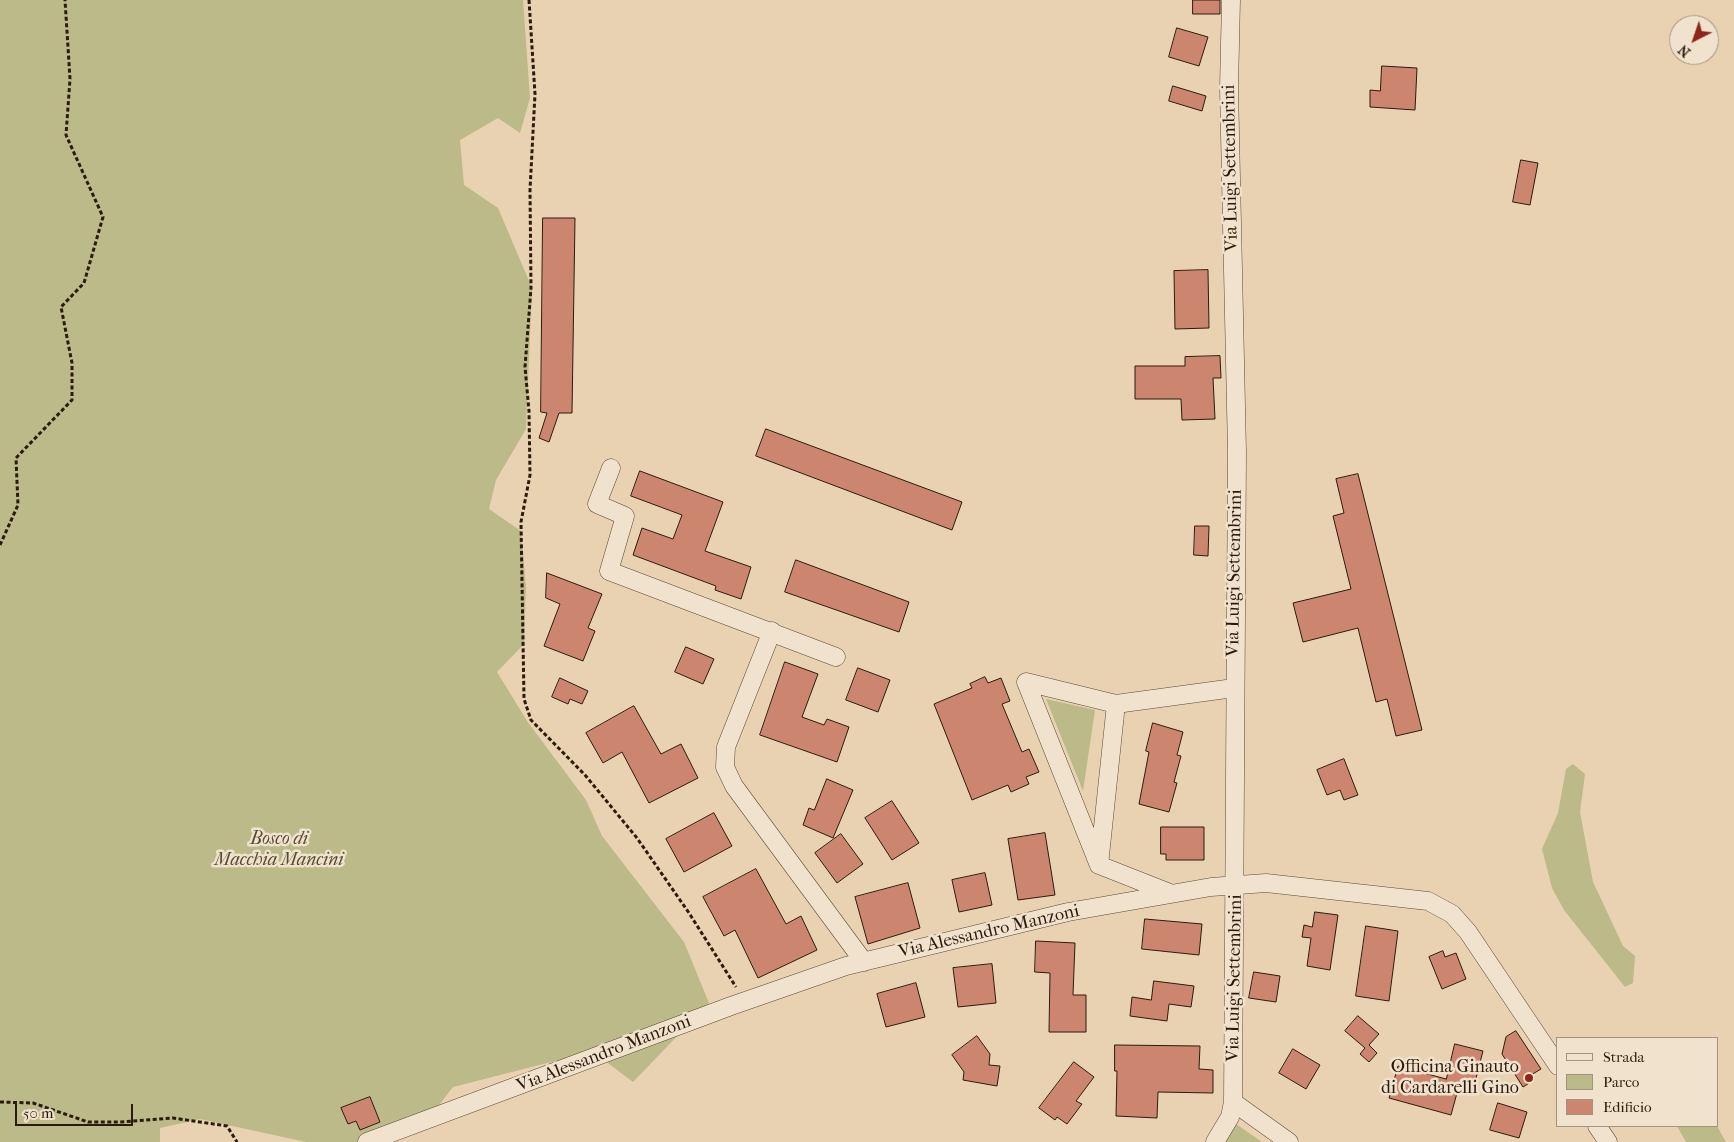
<!DOCTYPE html>
<html>
<head>
<meta charset="utf-8">
<style>
	body { margin:0 }
	#map { position:relative; width:1734px; height:1142px; overflow:hidden; background:#e8d2b1; font-family:"IM FELL French Canon",serif }
	canvas { display:block }
	.legend { position:absolute; left:1556px; top:1037px; width:162px; height:90px; box-sizing:border-box; background:#f0e2cc; border:1px solid #a29280; margin:0; padding:6px 9px; list-style:none; font-size:15px; color:#2c1b0d }
	.legend li { display:flex; align-items:center; gap:10px; height:25px }
	.legend b { width:25px; border:1px solid #a29280 }
	.north { position:absolute; left:1669px; top:15px; width:50px; height:50px; box-sizing:border-box; background:#f0e2cc; border:1px solid #a29280; border-radius:50%; rotate:221deg; font-size:14px; font-weight:700; line-height:20px; text-align:center; color:#2c1b0d }
	.north::after { content:''; display:block; margin:auto; width:18px; height:22px; background:#8f2418; clip-path:polygon(50% 0,100% 100%,50% 72%,0 100%) }
	.scale { position:absolute; left:15px; top:1104px; width:118px; height:22px; box-sizing:border-box; border:2px solid #2c1b0d; border-top:0; padding-left:6px; font-size:15px; line-height:18px; white-space:nowrap; color:#2c1b0d; -webkit-text-stroke:4px #f0e2cc; paint-order:stroke }
</style>
</head>
<body>
<div id="map">
<canvas width="1734" height="1142"></canvas>
<ul class="legend">
<li><b style="height:6px;background:#f0e2cc"></b>Strada</li>
<li><b style="height:14px;background:#bbba88"></b>Parco</li>
<li><b style="height:14px;background:#cc8670"></b>Edificio</li>
</ul>
<div class="north">N</div>
<div class="scale">50 m</div>
</div>
<script>
const ctx = document.querySelector('canvas').getContext('2d');
ctx.lineJoin = 'round';
function fillPath(path, color) {
  ctx.fillStyle = color;
  ctx.fill(path, 'evenodd');
}
function stroke(path, color, width, dash) {
  ctx.strokeStyle = color;
  ctx.lineWidth = width;
  ctx.lineCap = dash ? 'butt' : 'round';
  ctx.setLineDash(dash || []);
  ctx.stroke(path);
}
function label(font, color, halo, rows, align = 'center') {
  ctx.font = font + ' "IM FELL French Canon",serif';
  ctx.lineWidth = 5;
  ctx.setLineDash([]);
  ctx.textBaseline = 'middle';
  ctx.strokeStyle = halo;
  ctx.fillStyle = color;
  for (const [text, x, y, turn = 0] of rows) {
    ctx.save();
    ctx.translate(x, y);
    ctx.rotate((+turn || 0) * Math.PI / 180);
    ctx.textAlign = isNaN(turn) ? turn : align;
    if (halo) ctx.strokeText(text, 0, 0);
    ctx.fillText(text, 0, 0);
    ctx.restore();
  }
}
fillPath(new Path2D(`
	M0 0H523L530 98 520 133 498 118 460 140 464 185 498 208 532 288 526 429 496 480 489 509 521 531 526 587 524 644 497 672 527 721 586 800 602 836 684 942 709 1003 633 1082 596 1054 547 1063 453 1087 426 1122 387 1142H306L200 1119 160 1128V1142H0Z
	M1046 699 1095 710 1083 791Z
	M1573 764 1585 774 1580 812 1593 882 1623 946 1635 956 1633 983 1625 987 1564 910 1552 888 1542 849 1558 813 1566 769Z
	M1236 1124 1262 1142H1224Z
	M1677 1126H1717L1726 1142H1686Z`), '#bbba88');
const building = new Path2D(`
	M1193 0H1220V14H1193Z
	M1177 28 1208 37 1199 66 1169 57Z
	M1382 66 1417 68 1415 110 1370 107V90L1380 91Z
	M1173 86 1206 96 1202 111 1169 101Z
	M1521 160 1538 163 1530 205 1513 202Z
	M543 218H575L572 413H559L549 442 539 438 547 413 541 412Z
	M1208 270 1209 328 1175 329 1174 271Z
	M1220 356 1221 378H1213L1215 419 1182 420 1181 399H1135V366H1185V357Z
	M766 429 962 502 952 530 756 456Z
	M640 471 723 502 705 551 751 567 741 599 715 590 716 586 633 555 642 528 673 539 682 515 631 496Z
	M1358 474 1422 730 1396 736 1387 699 1376 702 1358 628 1303 642 1293 603 1351 589 1333 516 1344 513 1336 479Z
	M1195 526H1209L1208 556 1194 555Z
	M796 560 909 602 899 632 785 592Z
	M547 573 602 594 588 628 595 631 583 661 544 646 560 604 546 598Z
	M686 647 714 659 703 684 675 672Z
	M785 662 818 674 802 717 824 725 827 719 849 727 837 762 760 735Z
	M858 668 890 680 878 712 846 700Z
	M985 677 988 683 1001 678 1010 701 1002 704 1022 752 1029 749 1039 772 1026 777 1029 784 1011 792 1008 785 972 800 934 704 972 688 970 684Z
	M560 678 588 691 582 704 570 699 568 704 552 697Z
	M634 706 661 754 681 744 698 778 649 803 622 752 603 763 586 733Z
	M1153 723 1183 732 1177 755 1181 756 1174 782 1177 783 1169 812 1139 804 1149 752 1146 751Z
	M1344 759 1358 795 1344 800 1340 790 1327 795 1317 770Z
	M827 779 853 790 833 838 803 825 809 808 814 810Z
	M892 801 919 843 892 860 865 818Z
	M714 813 732 846 684 872 666 839Z
	M1161 827H1204V860H1166V854H1161Z
	M1045 833 1055 895 1018 900 1008 839Z
	M841 834 863 864 837 883 815 853Z
	M756 869 786 924 801 916 817 950 758 978 735 930 724 936 703 897Z
	M985 873 992 905 959 912 952 880Z
	M908 883 920 928 868 944 855 897Z
	M1315 912 1338 915 1330 970 1307 966 1311 938 1302 937 1304 925 1312 927Z
	M1145 919 1202 924 1199 955 1142 949Z
	M1366 926 1398 931 1389 1001 1356 996Z
	M1036 941 1075 943 1073 995H1086V1032H1049L1050 973 1035 972Z
	M1443 951 1445 957 1456 953 1466 979 1442 989 1429 957Z
	M992 964 996 1003 958 1007 953 968Z
	M1254 972 1280 976 1276 1002 1249 998Z
	M1154 981 1194 986 1191 1007 1169 1004 1167 1021 1130 1016 1132 997 1151 1000Z
	M916 983 925 1017 886 1027 877 994Z
	M1358 1016 1379 1034 1369 1045 1377 1053 1369 1062 1360 1054 1365 1048 1345 1031Z
	M1516 1031 1541 1069 1531 1075 1534 1080 1523 1087 1502 1054 1506 1037Z
	M977 1036 990 1054 989 1065 1000 1066 997 1086 963 1080 964 1072 952 1055Z
	M1455 1044 1483 1051 1474 1086 1460 1082 1451 1115 1389 1098 1398 1066 1446 1079Z
	M1115 1045 1200 1046 1199 1069 1213 1070V1093L1158 1092 1157 1118 1116 1116 1117 1071H1115Z
	M1293 1049 1320 1065 1306 1089 1279 1073Z
	M1074 1062 1094 1077 1076 1101 1082 1104 1067 1124 1057 1117 1055 1120 1039 1108Z
	M370 1097 380 1122 360 1130 356 1121 348 1124 341 1108Z
	M1498 1103 1527 1112 1519 1138 1490 1130Z`);
fillPath(building, '#cc8670');
stroke(building, '#2c1b0d', 1);
const minor = new Path2D(`
	M611 468 597 504 625 516 609 571 836 657
	M772 631 726 747 725 767 734 786 864 962
	M1098 863 1026 682 1116 704
	M1170 893 1099 865 1116 704 1234 688
	M1233 1102 1289 1142
	M1597 1126 1608 1142
	M367 1142 731 1006 846 966 1068 912 1211 887 1266 883 1428 901 1452 914 1468 932 1558 1066
	M1215 1142 1230 1117 1233 1102 1237 452 1229 88 1231 0`);
stroke(minor, '#5b4936', 19);
stroke(new Path2D(`
	M529 0 535 94 530 190 531 288 525 367 529 411 530 475 521 522 524 699 531 720 585 775 637 838 689 913 736 987
	M0 545 18 505 16 458 72 400V363L61 307 84 283 103 217 66 135 70 79 65 0
	M0 1102 33 1103 88 1122H120L173 1118 227 1126 237 1142`), '#2c1b0d', 3, [4, 2.5]);
stroke(minor, '#f0e2cc', 18);
for (const [x, y, r, color] of [
	[1529,1078,5,"#8f2418"]
]) {
  const dot = new Path2D();
  dot.arc(x, y, r, 0, 2 * Math.PI);
  ctx.fillStyle = color;
  ctx.fill(dot);
  stroke(dot, '#f0e2cc', 2);
}
label('18px', '#2c1b0d', '#f0e2cc', [
	["Via Luigi Settembrini",1231,168,-91],
	["Via Luigi Settembrini",1235,573,-89],
	["Via Alessandro Manzoni",989,932,-13],
	["Via Luigi Settembrini",1235,978,-89],
	["Via Alessandro Manzoni",604,1054,-21]
]);
label('italic 18px', '#574b32', '#f0e2cc', [
	["Bosco di",279,840],
	["Macchia Mancini",279,861]
]);
label('18px', '#2c1b0d', '#f0e2cc', [
	["Officina Ginauto",1519,1068],
	["di Cardarelli Gino",1519,1089]
], 'right');
</script>
</body>
</html>
